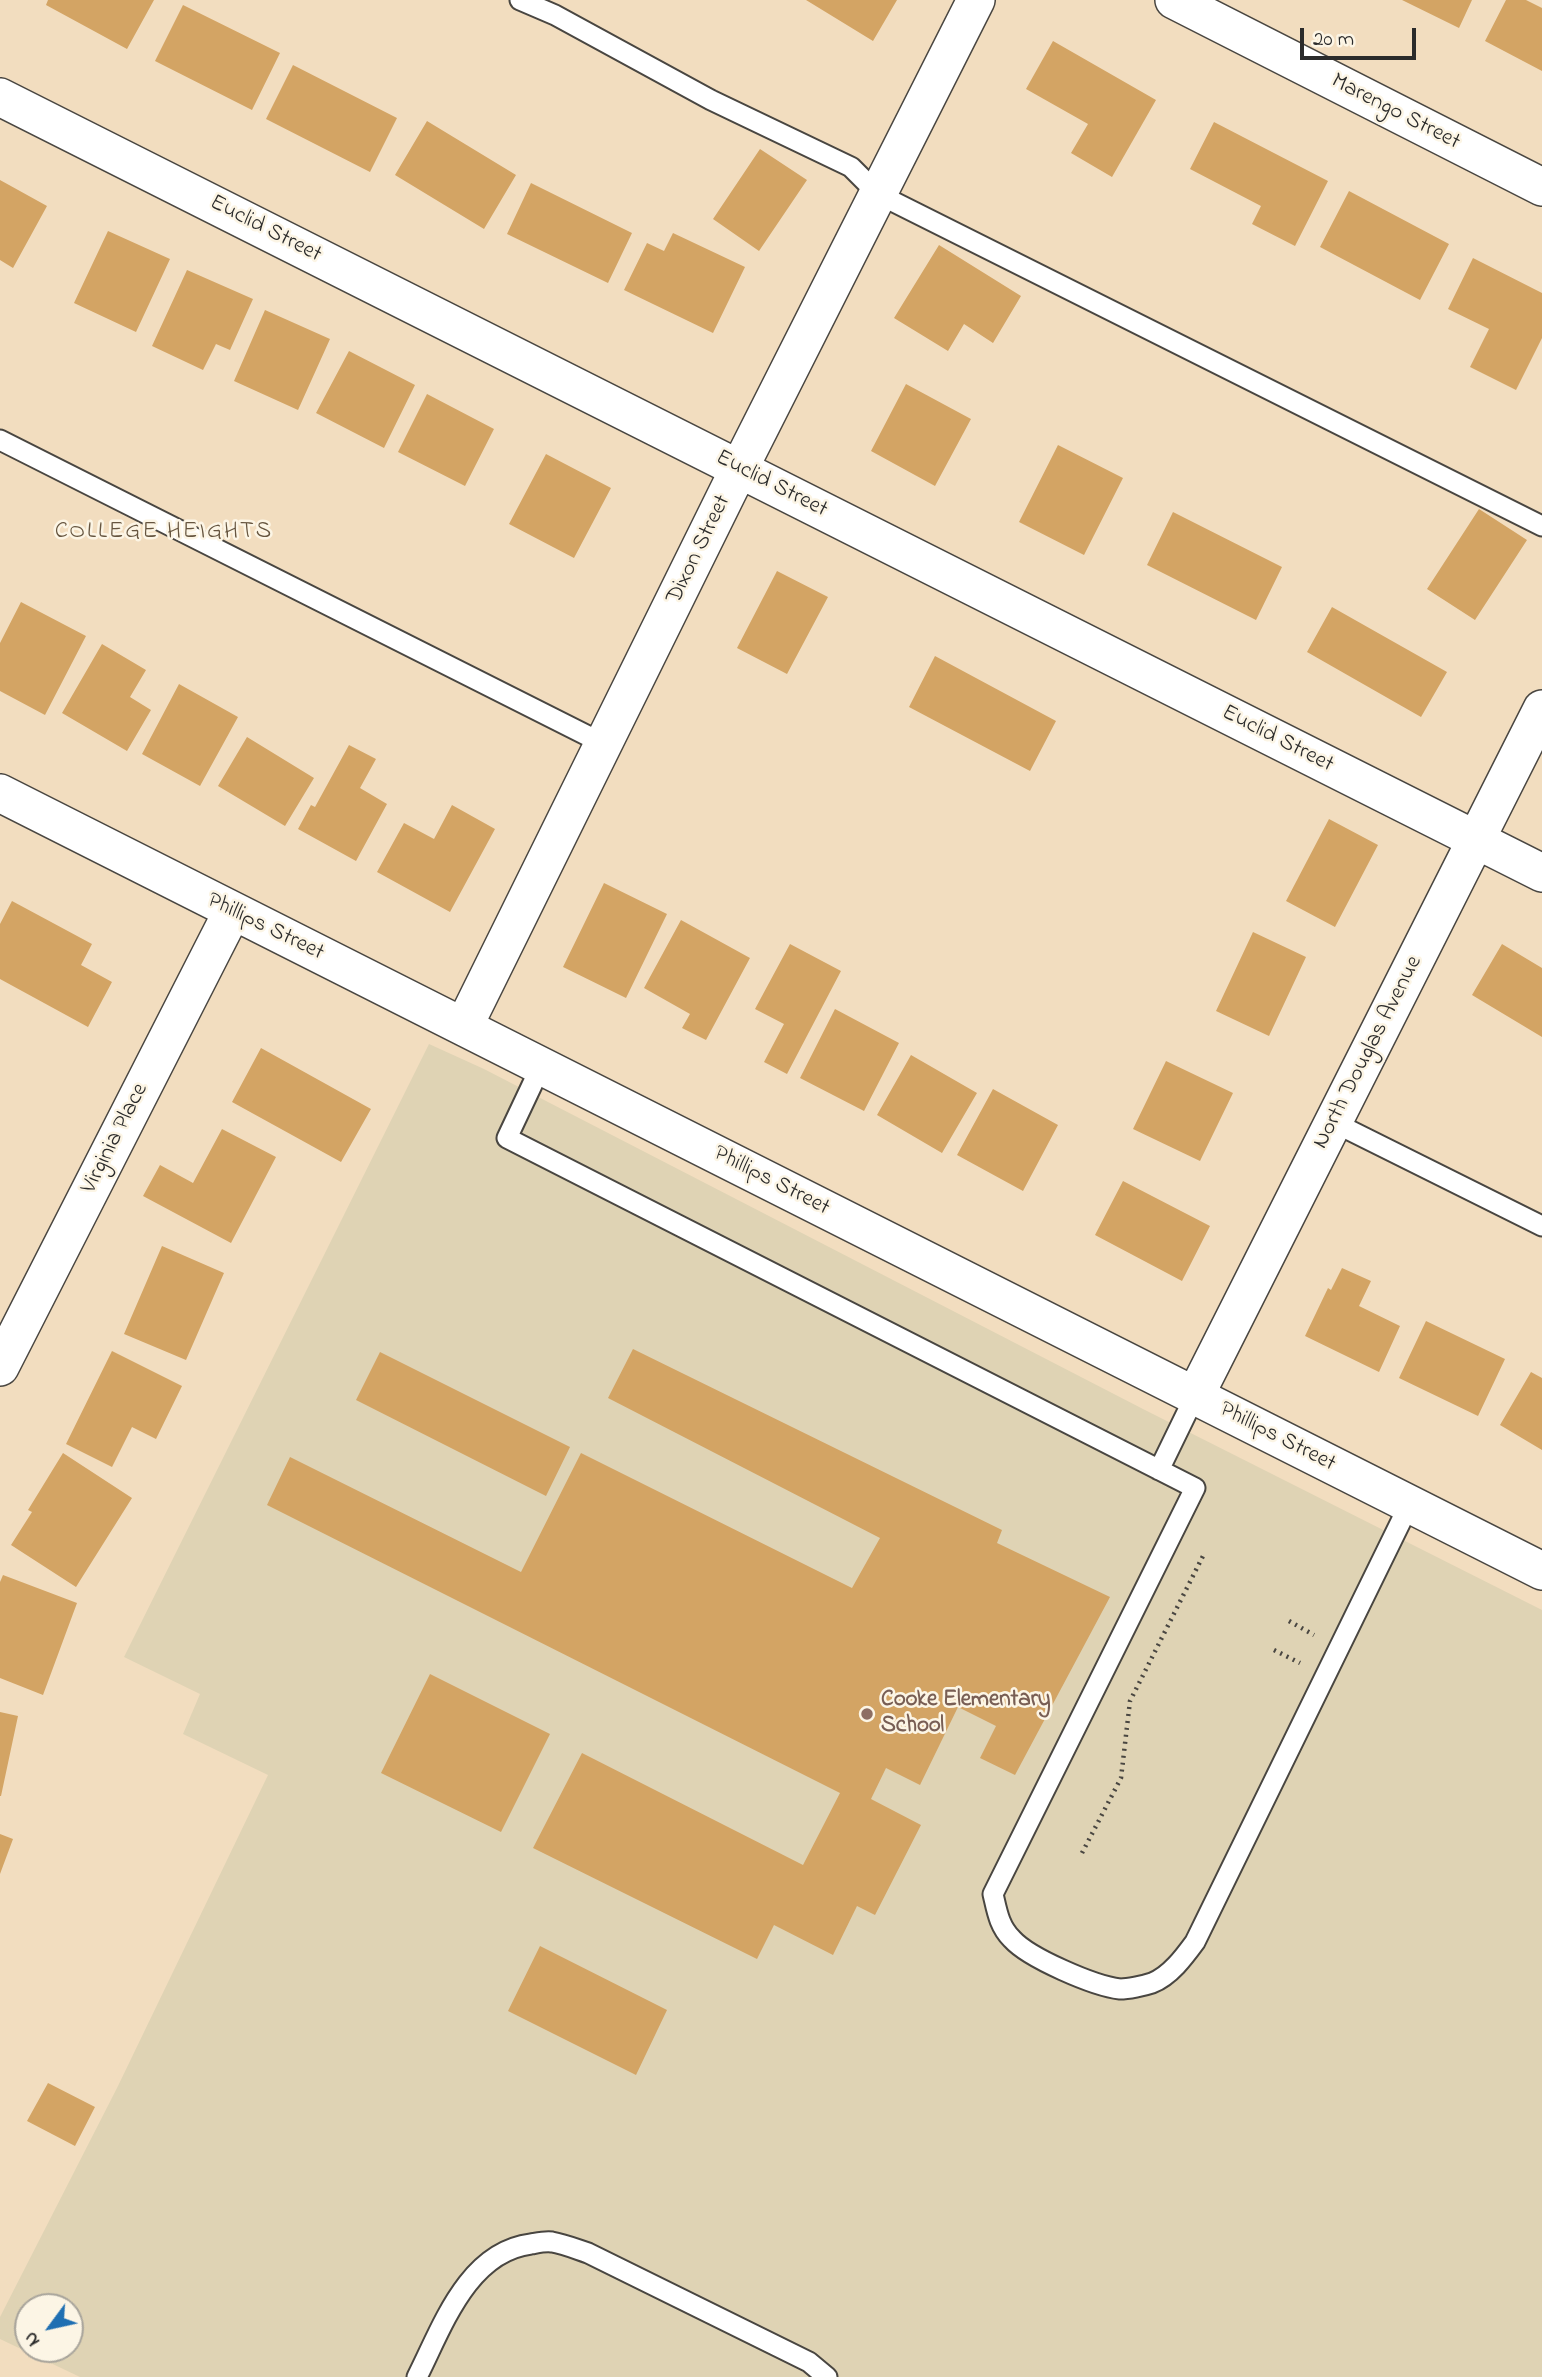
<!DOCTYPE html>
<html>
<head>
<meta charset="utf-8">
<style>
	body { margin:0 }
	#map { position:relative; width:1542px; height:2377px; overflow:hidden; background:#f2ddbf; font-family:"Indie Flower",sans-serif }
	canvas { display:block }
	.north { position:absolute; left:14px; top:2293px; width:70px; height:70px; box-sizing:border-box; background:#fcf5e5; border:2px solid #a8a49b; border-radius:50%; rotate:237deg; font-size:19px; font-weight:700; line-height:28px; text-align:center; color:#2b2b2b }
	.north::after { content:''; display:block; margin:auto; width:24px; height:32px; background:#1f6fb2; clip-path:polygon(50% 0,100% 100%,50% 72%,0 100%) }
	.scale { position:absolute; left:1300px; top:28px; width:116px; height:32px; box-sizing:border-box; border:4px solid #2b2b2b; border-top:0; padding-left:9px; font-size:21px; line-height:24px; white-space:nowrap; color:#2b2b2b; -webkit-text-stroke:5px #fcf5e5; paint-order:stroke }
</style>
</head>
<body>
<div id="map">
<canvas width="1542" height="2377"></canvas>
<div class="north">N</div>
<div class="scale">20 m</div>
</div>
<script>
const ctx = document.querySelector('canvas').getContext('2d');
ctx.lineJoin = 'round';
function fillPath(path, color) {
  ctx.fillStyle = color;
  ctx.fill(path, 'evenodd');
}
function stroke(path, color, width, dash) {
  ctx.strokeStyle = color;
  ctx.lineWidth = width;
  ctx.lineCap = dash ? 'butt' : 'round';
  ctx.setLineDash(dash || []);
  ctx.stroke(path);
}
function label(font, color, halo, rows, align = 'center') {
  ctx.font = font + ' "Indie Flower",sans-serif';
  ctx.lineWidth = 5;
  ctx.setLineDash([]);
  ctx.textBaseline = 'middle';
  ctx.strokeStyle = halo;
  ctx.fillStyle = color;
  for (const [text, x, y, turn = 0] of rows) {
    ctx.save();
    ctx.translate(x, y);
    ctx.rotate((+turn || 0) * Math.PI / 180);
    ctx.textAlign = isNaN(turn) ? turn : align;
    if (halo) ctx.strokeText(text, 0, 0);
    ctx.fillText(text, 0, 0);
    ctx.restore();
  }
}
fillPath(new Path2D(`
	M429 1044 484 1069 1143 1409 1542 1610V2377H80L0 2339V2317L117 2088 268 1775 183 1734 200 1694 124 1657ZM28 2307H70V2349H28Z`), '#dfd3b4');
fillPath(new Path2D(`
	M48 0H154L127 49 46 5Z
	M806 0H897L873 41Z
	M1402 0H1472L1459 28Z
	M1506 0H1526L1542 8V71L1485 41Z
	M183 5 280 53 252 110 155 61Z
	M1053 41 1156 100 1112 177 1071 153 1088 124 1026 89Z
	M293 65 397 118 370 172 266 119Z
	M427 121 516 175 484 229 395 175Z
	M1214 122 1328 181 1295 246 1252 224 1261 206 1190 169Z
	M760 149 807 180 759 251 713 219Z
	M0 180 47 206 13 268 0 260Z
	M531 183 632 233 608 283 507 234Z
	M1349 191 1449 244 1420 300 1320 247Z
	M108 231 170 259 136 332 74 303Z
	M673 233 745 267 713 333 624 290 647 243 664 251Z
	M939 245 1021 296 993 343 964 324 948 351 894 318Z
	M1473 258 1542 293V338L1516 390 1470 367 1489 329 1448 309Z
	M187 270 253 299 230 350 216 344 203 370 152 346Z
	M265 310 330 339 298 410 234 381Z
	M349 351 415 385 384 448 316 413Z
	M906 384 971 419 935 486 871 451Z
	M427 394 494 429 465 486 398 452Z
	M1058 445 1123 478 1084 555 1019 522Z
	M546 454 611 488 574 558 509 524Z
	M1479 509 1527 540 1475 620 1427 589Z
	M1173 512 1282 567 1256 620 1147 565Z
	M777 571 828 597 787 674 737 648Z
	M21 602 86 636 45 715 0 691V643Z
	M1332 607 1447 672 1421 717 1307 652Z
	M102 644 146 670 130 697 151 710 127 751 62 713Z
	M935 656 1056 721 1030 771 909 707Z
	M179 684 238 717 200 786 142 754Z
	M247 737 314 778 285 826 218 786Z
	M349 745 376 759 360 788 387 804 356 861 298 829 311 805 315 807Z
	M452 805 495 829 450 912 377 872 404 823 434 839Z
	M1329 819 1378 845 1335 927 1286 901Z
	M604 883 667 914 626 998 563 967Z
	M12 901 92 944 81 965 112 982 88 1027 0 979V924Z
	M681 920 750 958 706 1040 682 1028 690 1014 644 988Z
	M1253 932 1306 957 1269 1036 1216 1011Z
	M790 944 841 971 787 1074 764 1062 784 1024 755 1009Z
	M1502 944 1542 968V1037L1472 995Z
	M835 1009 899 1043 864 1111 800 1078Z
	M261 1048 371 1109 341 1162 232 1102Z
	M911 1055 977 1093 942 1153 877 1115Z
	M1166 1061 1233 1093 1200 1161 1133 1129Z
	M993 1089 1058 1125 1023 1191 957 1155Z
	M222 1129 276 1157 231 1243 143 1196 160 1165 193 1183Z
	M1123 1181 1210 1226 1182 1281 1095 1235Z
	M162 1246 224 1273 186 1360 124 1334Z
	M1342 1268 1371 1281 1359 1306 1400 1326 1379 1372 1305 1336 1328 1288 1331 1290Z
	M1426 1321 1505 1359 1478 1416 1399 1378Z
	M633 1349 1002 1530 997 1543 1110 1597 1015 1775 980 1758 996 1726 958 1707 920 1785 886 1768 871 1799 921 1825 875 1915 857 1906 833 1955 774 1925 757 1959 533 1848 582 1753 803 1865 840 1793 267 1505 290 1457 521 1572 581 1453 852 1588 880 1538 608 1398Z
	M112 1351 182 1386 156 1439 132 1427 112 1467 66 1444Z
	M380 1352 570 1447 546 1496 356 1400Z
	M1531 1372 1542 1378V1450L1500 1425Z
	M63 1453 132 1498 76 1587 11 1545 32 1512 28 1510Z
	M3 1575 77 1603 43 1695 0 1678V1582Z
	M430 1674 550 1734 501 1832 381 1773Z
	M0 1712 18 1716 1 1796H0Z
	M0 1834 13 1839 0 1874Z
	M540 1946 667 2010 636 2075 508 2011Z
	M48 2083 95 2107 75 2146 27 2121Z`), '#d3a464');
const lane = new Path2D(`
	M520 0 555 15 711 100 851 167 878 194 1542 526
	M0 440 604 744
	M541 1066 507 1138 1195 1488 993 1894C997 1911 999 1926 1012 1939 1029 1958 1094 1986 1120 1989 1128 1989 1143 1986 1152 1983 1170 1976 1184 1957 1195 1942L1409 1505
	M1333 1122 1542 1226
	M1159 1470 1195 1396
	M417 2377C442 2328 467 2252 531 2244 537 2243 545 2241 552 2242 564 2244 576 2249 588 2253L809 2362 827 2377`);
const street = new Path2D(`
	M1174 0 1542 187
	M0 97 1542 873
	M0 793 1542 1571
	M464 1026 739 469 976 0
	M0 1367 232 912
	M1195 1396 1542 709`);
stroke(lane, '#494641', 23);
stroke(street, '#494641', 40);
stroke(new Path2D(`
	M1289 1621 1314 1635
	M1274 1650 1300 1663
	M1082 1853 1121 1778 1130 1701 1203 1556`), '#494641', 4.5, [2, 5]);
stroke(lane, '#fff', 19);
stroke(street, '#fff', 37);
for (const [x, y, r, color] of [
	[867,1714,7,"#8d6e63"]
]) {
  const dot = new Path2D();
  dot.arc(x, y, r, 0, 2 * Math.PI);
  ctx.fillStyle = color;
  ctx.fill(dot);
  stroke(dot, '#fcf5e5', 2.5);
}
label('23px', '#2b2b2b', '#fcf5e5', [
	["Marengo Street",1395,113,27],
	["Euclid Street",265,230,27],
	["Euclid Street",771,485,27],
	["Dixon Street",700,550,-64],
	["Euclid Street",1277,740,27],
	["Phillips Street",265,928,26],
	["North Douglas Avenue",1369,1053,-63],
	["Virginia Place",116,1139,-63],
	["Phillips Street",771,1182,27],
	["Phillips Street",1277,1438,27]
]);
label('bold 23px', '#785e54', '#fcf5e5', [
	["Cooke Elementary",881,1701],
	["School",881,1727]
], 'left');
ctx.letterSpacing = '2px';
label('24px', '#66553f', '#fcf5e5', [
	["COLLEGE HEIGHTS",164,533]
]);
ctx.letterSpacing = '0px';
</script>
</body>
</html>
